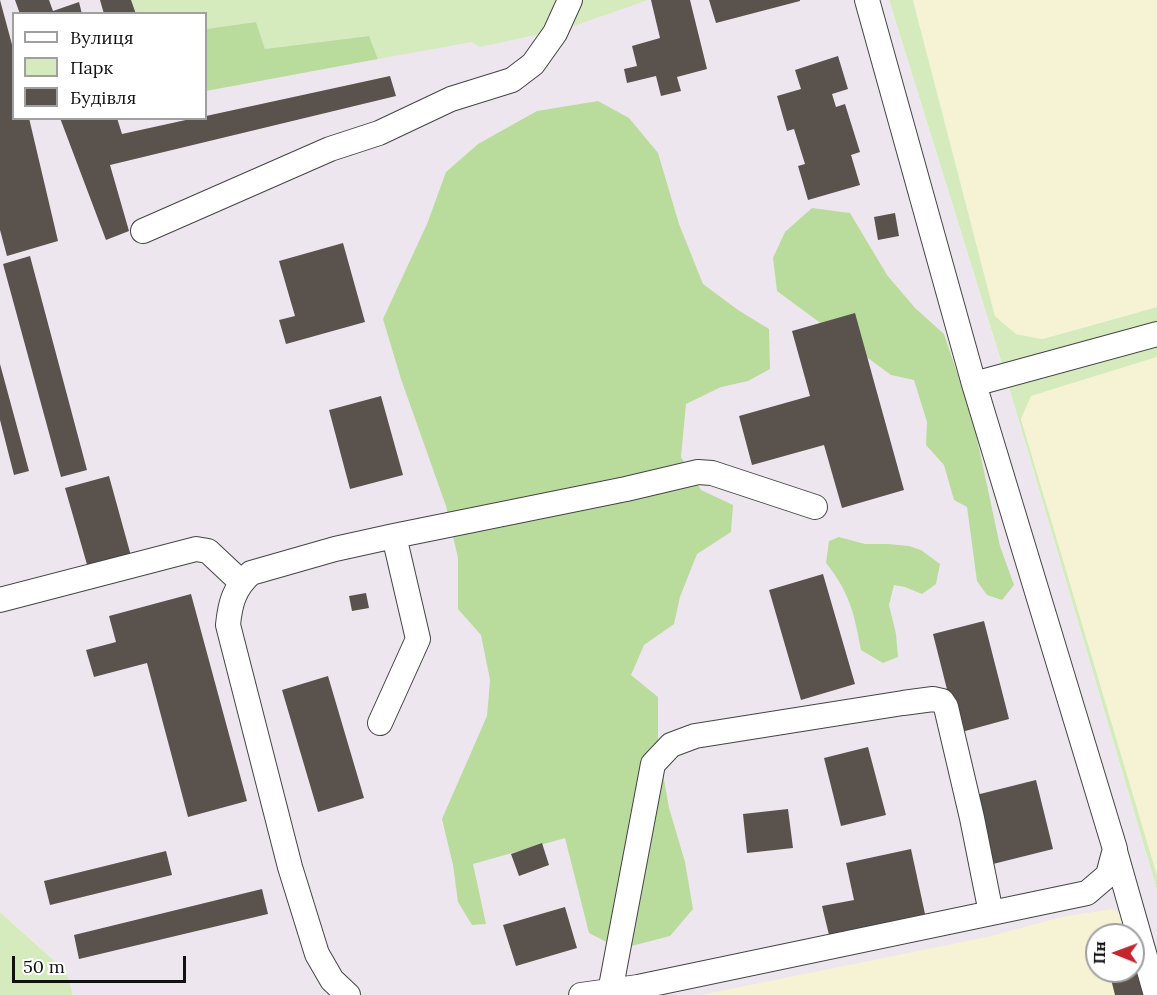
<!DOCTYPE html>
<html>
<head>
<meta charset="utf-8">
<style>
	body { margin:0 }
	#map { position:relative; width:1157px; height:995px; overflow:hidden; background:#fffdf5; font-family:Lora,serif }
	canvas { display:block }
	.legend { position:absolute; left:12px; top:12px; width:195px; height:108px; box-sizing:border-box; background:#fff; border:2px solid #a0a0a0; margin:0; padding:8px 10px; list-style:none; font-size:18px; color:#111 }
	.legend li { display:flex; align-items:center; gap:12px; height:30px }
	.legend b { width:30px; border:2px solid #a0a0a0 }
	.north { position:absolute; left:1085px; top:923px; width:60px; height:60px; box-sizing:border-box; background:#fff; border:2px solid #a0a0a0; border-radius:50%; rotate:271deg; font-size:16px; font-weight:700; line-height:24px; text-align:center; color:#111 }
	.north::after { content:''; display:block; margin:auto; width:21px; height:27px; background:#c4262e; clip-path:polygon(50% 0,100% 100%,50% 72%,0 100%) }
	.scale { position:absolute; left:12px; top:956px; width:174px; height:27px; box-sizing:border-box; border:3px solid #111; border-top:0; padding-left:8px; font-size:18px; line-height:21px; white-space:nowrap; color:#111; -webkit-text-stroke:4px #fff; paint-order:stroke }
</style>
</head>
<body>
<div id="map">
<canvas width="1157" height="995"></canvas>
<ul class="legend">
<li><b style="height:8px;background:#fff"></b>Вулиця</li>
<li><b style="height:16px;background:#d5ebbd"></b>Парк</li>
<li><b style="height:16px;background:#5a524d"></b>Будівля</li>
</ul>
<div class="north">Пн</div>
<div class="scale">50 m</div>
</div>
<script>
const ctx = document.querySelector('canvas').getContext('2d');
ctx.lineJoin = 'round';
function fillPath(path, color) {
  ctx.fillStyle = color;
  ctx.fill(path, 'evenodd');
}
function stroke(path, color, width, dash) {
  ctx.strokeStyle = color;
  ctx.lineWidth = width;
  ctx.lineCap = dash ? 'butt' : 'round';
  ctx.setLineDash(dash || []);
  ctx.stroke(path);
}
fillPath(new Path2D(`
	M0 0H889L1005 374 1157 890V995H73L67 972 0 912ZM14 14H206V118H14ZM1097 935H1133V971H1097Z`), '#eee6ef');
fillPath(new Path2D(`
	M913 0H1157V307L1041 339 1016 334 995 316Z
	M1157 357V875L1021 419 1030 396Z
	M1113 909 1122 915 1130 935H1097V971H1109L1115 995H701L987 937 1062 917Z`), '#f6f3d4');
fillPath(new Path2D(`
	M131 0H648L568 28 480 47 472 42 378 59 369 36 265 49 256 22 206 29V14L136 13Z
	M889 0H913L995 316 1016 334 1042 339 1157 307V357L1031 396 1021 419 1157 875V890L1005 374Z
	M0 912 67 972 73 995H0Z`), '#d5ebbd');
fillPath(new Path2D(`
	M256 22 265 49 369 36 378 59 206 91V29Z
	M598 101 629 118 658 153 679 224 703 284 738 310 769 329 770 369 748 381 721 387 686 404 681 457 701 490 733 505 731 532 697 554 680 597 674 624 644 645 631 675 658 697V745L669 808 685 862 693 909 670 936 620 949 589 933 565 838 473 864 486 924 472 925 458 902 453 865 442 819 487 716 490 680 481 635 458 609V558L446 506 401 379 383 319 427 224 446 172 478 144 537 111Z
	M812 208 850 213 887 275 915 308 944 334 973 420 1000 546 1014 585 1002 600 987 595 977 581 967 507 954 500 944 465 926 445 927 422 914 380 891 375 777 291 773 258 785 232Z
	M839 537 865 544H888L909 546 921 550 940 564 936 584 922 594 905 587 894 585 889 605 896 634 898 657 883 663 861 650C854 613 850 593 826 563L829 541Z`), '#b9dc9c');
fillPath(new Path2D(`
	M0 0 14 52V118H29L58 241 7 256 0 230Z
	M15 0H49L53 11 79 2 82 14H20Z
	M100 0H131L136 14H104Z
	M651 0H690L707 69 677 77 681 91 661 96 656 76 627 83 624 69 637 66 632 46 660 38Z
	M709 0H800V1L716 23Z
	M838 56 848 89 832 94 836 107 845 104 860 152 851 155 860 185 808 200 798 166 805 164 794 129 787 131 777 96 801 89 795 70Z
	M390 76 396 96 110 165 129 231 106 240 60 118H117L122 134 195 118H206V116Z
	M895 213 899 236 878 240 874 217Z
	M343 243 365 322 286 344 279 320 295 316 279 261Z
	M30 256 87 470 61 477 3 264Z
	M855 313 904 490 842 508 824 445 752 465 739 416 810 396 792 331Z
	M0 364 29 471 14 475 0 420Z
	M381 396 403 475 350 489 329 410Z
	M109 476 131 556 88 568 65 488Z
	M823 574 855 684 801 700 769 590Z
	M366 593 369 608 352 611 349 596Z
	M191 594 247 801 188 817 147 663 94 677 86 650 116 642 109 616Z
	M984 621 1009 719 958 733 933 634Z
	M328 676 364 798 318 812 282 690Z
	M868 747 886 815 841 826 824 758Z
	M1036 780 1053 849 993 864 976 795Z
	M788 809 793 848 747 853 743 814Z
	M542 843 549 865 519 876 511 854Z
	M911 849 925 914 829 935 822 906 854 900 846 863Z
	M166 851 172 875 50 905 44 881Z
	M262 889 268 914 79 959 74 935Z
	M565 907 577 948 516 966 503 925Z
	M1133 950 1145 995H1115L1109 971H1133Z`), '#5a524d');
const minor = new Path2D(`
	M143 231 330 149 379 133 451 99 512 80 533 64 555 33 570 0
	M974 384 1157 334
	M0 600 196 549 208 551 241 582
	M380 723 418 639 394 536
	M1115 851 1156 995
	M610 992 653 764 671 745 695 736 903 703 933 699 942 701 946 707 972 818 991 913
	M348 995 332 980 317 954 290 867 228 625C230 604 234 588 251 573L335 549 394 536 626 489 698 472 712 473 815 507
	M581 995 638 987 1087 893 1108 875 1115 849 974 384 867 0`);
stroke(minor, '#444', 26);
stroke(minor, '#fff', 24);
</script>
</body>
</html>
